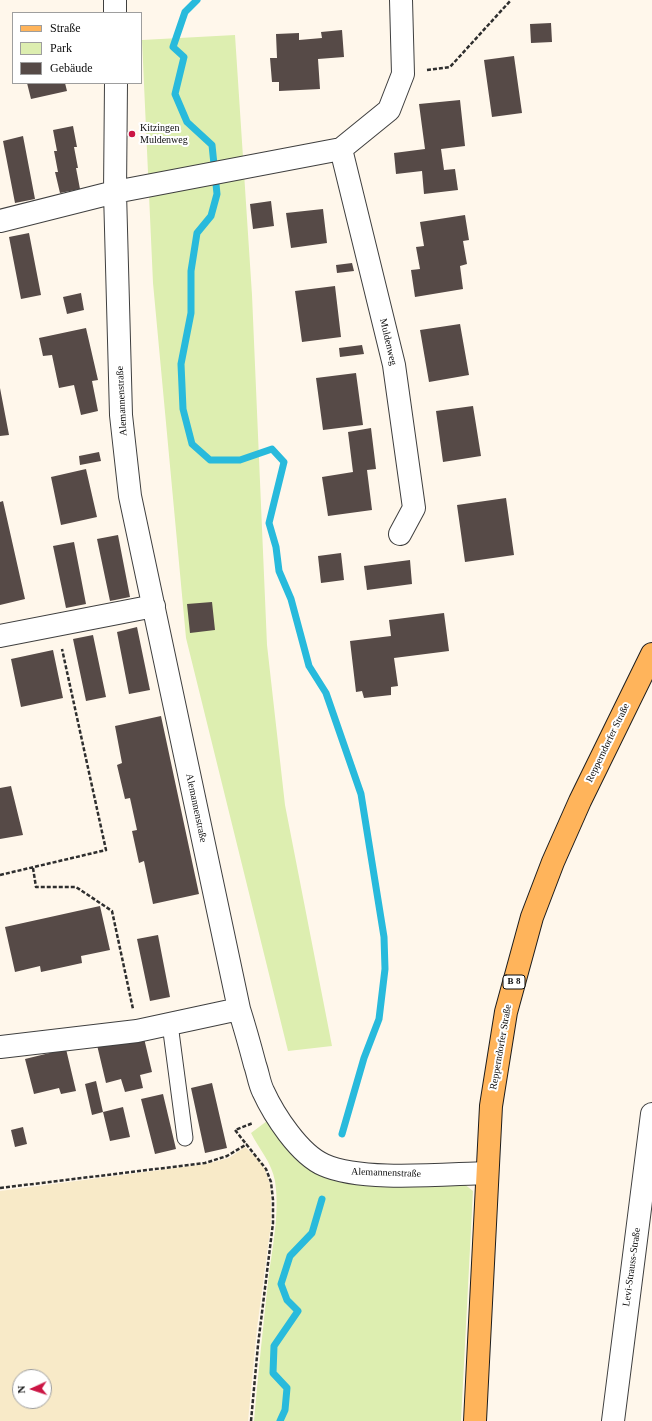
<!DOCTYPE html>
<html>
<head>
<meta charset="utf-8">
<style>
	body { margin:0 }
	#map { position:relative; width:652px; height:1421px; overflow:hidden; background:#fff7eb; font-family:Georgia,serif }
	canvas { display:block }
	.legend { position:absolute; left:12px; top:12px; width:130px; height:72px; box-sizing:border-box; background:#fff; border:1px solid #9e9e9e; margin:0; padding:5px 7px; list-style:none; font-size:12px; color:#0c0c0c }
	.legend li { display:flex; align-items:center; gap:8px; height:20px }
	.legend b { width:20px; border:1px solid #9e9e9e }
	.north { position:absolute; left:12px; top:1369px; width:40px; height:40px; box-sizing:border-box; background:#fff; border:1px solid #9e9e9e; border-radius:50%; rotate:267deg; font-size:11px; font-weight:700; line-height:16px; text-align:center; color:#0c0c0c }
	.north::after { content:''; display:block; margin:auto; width:14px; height:18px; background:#cb1544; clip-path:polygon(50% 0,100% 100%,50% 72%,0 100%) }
</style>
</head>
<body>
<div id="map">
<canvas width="652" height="1421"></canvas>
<ul class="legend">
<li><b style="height:5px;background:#ffb45b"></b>Straße</li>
<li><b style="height:11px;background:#ddeeb0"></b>Park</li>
<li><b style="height:11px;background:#564a47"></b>Gebäude</li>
</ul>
<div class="north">N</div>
</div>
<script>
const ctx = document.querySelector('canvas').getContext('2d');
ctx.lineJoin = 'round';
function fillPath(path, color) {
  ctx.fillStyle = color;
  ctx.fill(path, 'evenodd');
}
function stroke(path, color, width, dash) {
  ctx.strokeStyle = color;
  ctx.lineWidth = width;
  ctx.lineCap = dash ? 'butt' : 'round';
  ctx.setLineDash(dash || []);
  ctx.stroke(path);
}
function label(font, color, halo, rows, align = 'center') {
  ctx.font = font + ' Georgia,serif';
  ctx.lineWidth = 4;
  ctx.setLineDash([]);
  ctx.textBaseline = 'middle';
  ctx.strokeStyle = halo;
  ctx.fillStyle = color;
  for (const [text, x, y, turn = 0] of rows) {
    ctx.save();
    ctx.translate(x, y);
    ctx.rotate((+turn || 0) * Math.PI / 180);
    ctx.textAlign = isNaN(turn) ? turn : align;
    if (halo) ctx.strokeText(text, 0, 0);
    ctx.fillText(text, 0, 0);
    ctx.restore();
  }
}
fillPath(new Path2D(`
	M245 1147 260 1161 265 1170 270 1184 271 1201V1224L257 1328 248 1421H0V1191L206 1164 229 1158ZM20 1377H44V1401H20Z`), '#f8eac8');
fillPath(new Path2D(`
	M235 35 252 295 267 645 285 805 332 1046 288 1051 186 638 153 283 142 40Z
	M267 1121 297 1153 459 1180 473 1191 461 1421H254C258 1374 263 1328 268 1282 272 1249 280 1214 275 1181 272 1163 259 1149 251 1133Z`), '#ddeeb0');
stroke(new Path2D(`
	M197 0 185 12 173 47 184 57 175 94 187 122 212 145 217 194 211 216 197 233 191 271V313L181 364 183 409 192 444 210 460H240L272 449 284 462 269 523 276 547 279 571 291 599 309 666 326 693 361 794 384 937 385 969 379 1019 364 1058 342 1134
	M280 1421 285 1410 287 1388 273 1373 274 1346 298 1311 287 1300 281 1284 290 1256 312 1233 322 1199`), '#28badc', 7);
fillPath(new Path2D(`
	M551 23 552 42 531 43 530 24Z
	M342 30 344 57 318 59 320 89 279 91V82H272L270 58H277L276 34 299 33V40L322 38 321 32Z
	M514 56 522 113 492 117 484 60Z
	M27 83H65L67 91 31 99Z
	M460 100 465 146 441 149 444 170 455 169 458 190 424 194 422 171 396 174 394 153 425 149 419 104Z
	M73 126 77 147H74L78 168H76L80 189 60 193 55 172H58L54 151H57L53 130Z
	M23 136 35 199 15 203 3 141Z
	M271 201 274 226 253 229 250 204Z
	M323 209 327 243 291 248 286 213Z
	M465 215 469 240 463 241 467 264 460 266 463 289 415 297 411 270 420 269 416 247 424 246 420 222Z
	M29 233 41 295 21 299 9 237Z
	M352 263 354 271 337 273 336 265Z
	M335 286 341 337 302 342 295 291Z
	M81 293 84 310 67 314 63 297Z
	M460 324 469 375 429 382 420 330Z
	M86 328 98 380 92 381 98 411 81 415 74 385 59 388 52 355 43 356 39 338Z
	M362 345 364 354 340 357 339 348Z
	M356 373 363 425 323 430 316 378Z
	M0 388 9 435 0 436Z
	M473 406 481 456 443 462 436 411Z
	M371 428 376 469 367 470 372 510 328 516 322 477 353 472 348 432Z
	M99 452 101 461 80 465 79 456Z
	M86 469 97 517 61 525 51 477Z
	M506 498 514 555 465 562 457 505Z
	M3 501 25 599 0 605V502Z
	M118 535 130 597 110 601 97 539Z
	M74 542 86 604 66 608 53 546Z
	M341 553 344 580 321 583 318 556Z
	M410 560 412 584 367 590 364 566Z
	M212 602 215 630 190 633 187 604Z
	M444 613 449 651 394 658 398 686 391 687V695L364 698 362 691 356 692 350 641 391 636 389 620Z
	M137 627 150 690 129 694 117 632Z
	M93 635 106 697 86 701 73 639Z
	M53 650 63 698 21 707 11 659Z
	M161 716 199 894 153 904 144 861 139 863 132 831 137 830 130 798 125 799 117 765 122 763 115 726Z
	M11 786 23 835 0 839V788Z
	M100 906 110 950 81 956 82 963 41 972 40 966 15 972 5 927Z
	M158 935 170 997 150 1001 137 939Z
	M143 1034 152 1072 140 1075 143 1088 125 1092 121 1079 106 1083 97 1045Z
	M66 1049 76 1091 61 1094 59 1088 34 1094 25 1059Z
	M96 1081 103 1112 92 1115 85 1084Z
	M212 1083 227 1148 205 1153 191 1088Z
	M163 1094 176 1149 155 1154 141 1099Z
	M123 1107 130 1137 110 1141 103 1112Z
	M23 1127 27 1144 15 1147 11 1130Z`), '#564a47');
const service = new Path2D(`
	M170 1024 185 1138`);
const minor = new Path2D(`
	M115 0V13
	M116 83 115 192 121 415 130 496 239 1009C245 1028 250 1046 255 1065 258 1073 259 1083 263 1091 274 1115 299 1154 324 1165 362 1182 444 1174 487 1173
	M0 221 115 192 341 149
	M400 534 414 508 394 365 341 149 389 110 403 74 401 0
	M0 636 154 606
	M0 1047 137 1031 239 1009
	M613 1421 652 1114`);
const primary = new Path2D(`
	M475 1421 491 1106 506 1012 532 917 553 862 580 801 652 654`);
stroke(service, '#3f3f3f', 17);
stroke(minor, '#3f3f3f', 24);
stroke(primary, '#1d1d1d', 24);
stroke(new Path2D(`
	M427 70 450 67 511 0
	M33 868 36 887H76L112 911 133 1009
	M0 875 106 850 62 649
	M0 1188 205 1163 227 1156 247 1144
	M251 1421 258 1345 273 1223V1200L271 1182 266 1169 235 1130 253 1123`), '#2e2e2e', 2.5, [4, 2]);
stroke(service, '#fff', 15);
stroke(minor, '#fff', 22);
stroke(primary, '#ffb45b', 22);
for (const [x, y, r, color] of [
	[132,134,4,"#cb1544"]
]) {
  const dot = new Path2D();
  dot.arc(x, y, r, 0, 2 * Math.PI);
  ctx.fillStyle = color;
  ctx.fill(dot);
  stroke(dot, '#fff', 1.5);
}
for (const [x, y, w] of [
	[514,982,22]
]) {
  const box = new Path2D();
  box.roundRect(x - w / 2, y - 7, w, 14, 3);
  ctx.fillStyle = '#fff';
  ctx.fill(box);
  stroke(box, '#0c0c0c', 1);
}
label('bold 9px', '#0c0c0c', null, [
	["B 8",514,982]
]);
label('10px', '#0c0c0c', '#fff', [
	["Kitzingen",140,128],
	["Muldenweg",140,140]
], 'left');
label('10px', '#0c0c0c', '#fff', [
	["Muldenweg",388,342,77],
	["Alemannenstraße",122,401,-93],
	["Repperndorfer Straße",608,743,-64],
	["Alemannenstraße",196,808,78],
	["Repperndorfer Straße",501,1047,-80],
	["Alemannenstraße",386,1173,2],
	["Levi-Strauss-Straße",632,1267,-82]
]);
</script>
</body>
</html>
